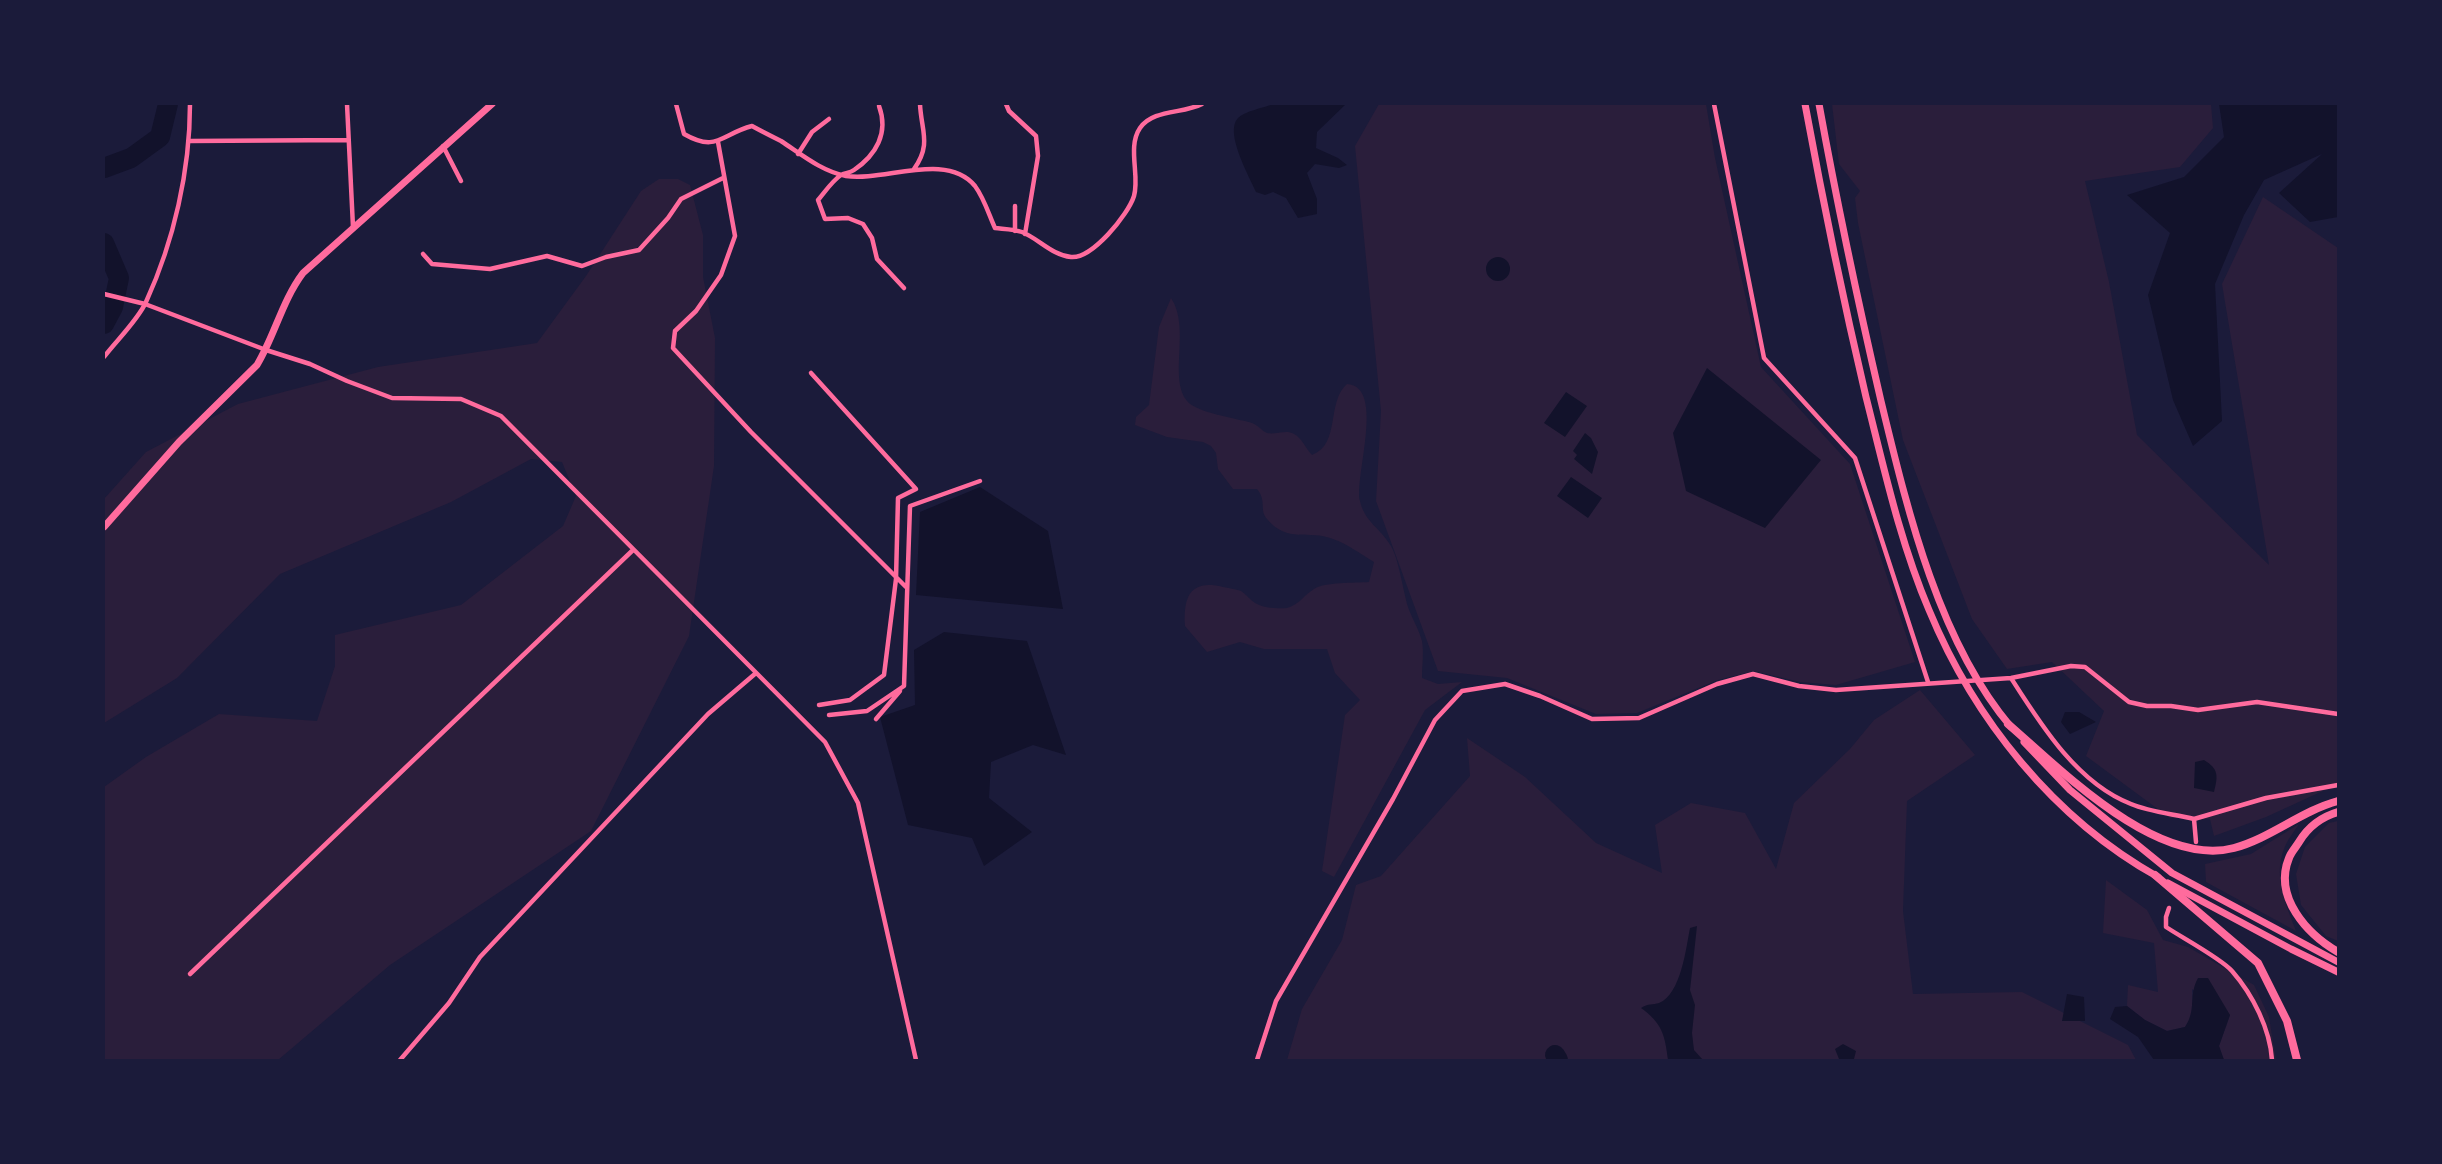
<!DOCTYPE html>
<html>
<head>
<meta charset="utf-8">
<style>
	body { margin:0 }
	#map { position:relative; width:2442px; height:1164px; overflow:hidden; background:#1b1b3a; font-family:"Roboto Condensed",sans-serif }
	canvas { display:block }
	.frame { position:absolute; inset:0; border:105px solid #1b1b3a; pointer-events:none }
</style>
</head>
<body>
<div id="map">
<canvas width="2442" height="1164"></canvas>
<div class="frame"></div>
</div>
<script>
const ctx = document.querySelector('canvas').getContext('2d');
ctx.lineJoin = 'round';
function fillPath(path, color) {
  ctx.fillStyle = color;
  ctx.fill(path, 'evenodd');
}
function stroke(path, color, width, dash) {
  ctx.strokeStyle = color;
  ctx.lineWidth = width;
  ctx.lineCap = dash ? 'butt' : 'round';
  ctx.setLineDash(dash || []);
  ctx.stroke(path);
}
fillPath(new Path2D(`
	M1379 104H1706L1715 158 1761 367 1850 464 1915 662 1836 685 1800 682 1754 671 1718 680 1637 713 1596 714 1507 678 1438 671 1376 501 1381 411 1355 146Z
	M1832 104H2211L2213 128 2180 167 2085 181 2109 282 2137 435 2269 565 2222 284 2263 197 2338 248V784L2266 817 2214 836 2210 819 2170 818 2086 756 2104 711 2052 662 2007 669 1972 619 1903 440 1858 223 1855 198 1860 191 1839 164Z
	M659 179H678L690 185 703 235V277L715 338 714 466 689 636 591 831 390 965 278 1060H104V787L146 757 219 714 317 721 335 666V635L461 605 563 526 576 496 562 462 531 459 451 502 280 574 177 678 104 723V499L146 452 238 404 378 367 537 343 586 276 641 191Z
	M1171 298C1191 328 1168 378 1187 401 1197 413 1236 418 1252 423 1258 425 1262 431 1267 433 1276 435 1286 429 1294 434 1302 438 1306 449 1312 455 1341 444 1326 402 1347 384 1386 386 1354 478 1360 501 1364 521 1381 529 1391 546 1399 560 1403 590 1408 607 1412 618 1419 630 1422 641 1424 652 1422 666 1422 678L1438 684 1462 682 1425 710 1334 877 1322 871 1345 715 1360 700 1335 673 1327 649H1264L1240 642 1207 652 1185 626C1183 596 1191 579 1223 587 1228 588 1236 589 1241 591 1246 594 1250 600 1255 603 1263 608 1279 609 1287 608 1299 605 1304 595 1314 589 1324 582 1355 583 1369 582L1374 562C1361 554 1347 544 1333 539 1308 529 1288 544 1267 519 1259 510 1267 501 1257 489H1233L1218 469 1216 453 1211 446 1203 442 1167 437 1135 425 1136 417 1149 405 1159 327Z
	M1920 690 1975 755 1907 801 1903 911 1913 994 2022 992 2128 1045 2136 1060H1287L1302 1009 1342 940 1356 885 1381 876 1470 776 1467 738 1525 777 1596 843 1662 873 1655 825 1691 803 1745 813 1776 869 1794 803 1850 749 1874 720Z
	M2338 821V941L2326 936 2301 905 2296 874 2305 847 2329 823Z
	M2299 824C2294 832 2287 840 2284 849 2273 876 2286 905 2296 931L2206 882 2205 864 2251 854Z
	M2106 880 2147 910 2163 940 2188 947 2254 985 2269 1017 2276 1060H2224L2219 1046 2230 1015 2192 989 2193 1015 2185 1027 2167 1031 2145 1020 2127 1006 2128 985 2158 992 2154 943 2103 933Z`), '#2a1e3b');
fillPath(new Path2D(`
	M1273 104H1346L1317 132 1316 148 1338 158 1347 165 1339 168 1315 164 1307 173 1317 199V214L1298 218 1286 198 1273 192 1265 195 1256 192C1249 176 1224 132 1238 118 1245 111 1263 108 1273 104Z
	M2219 104H2338V217L2310 222 2279 193 2322 154 2264 180 2244 215 2215 284 2222 421 2193 446 2173 400 2148 295 2170 233 2127 195 2184 177 2224 137Z
	M1486 269a12 12 0 1 1 24 0a12 12 0 1 1-24 0Z
	M1707 368 1821 460 1765 528 1686 491 1673 433Z
	M1566 392 1587 406 1565 437 1544 423Z
	M1585 433 1591 438 1598 452 1592 474 1574 459 1577 455 1573 451Z
	M1571 477 1602 498 1588 518 1557 496Z
	M980 487 1048 531 1063 609 916 595 920 512Z
	M944 632 1027 641 1066 755 1033 745 991 762 989 798 1032 832 984 866 972 838 908 825 880 717 915 705 914 650Z
	M2065 712H2079L2096 722 2070 734 2061 722Z
	M2204 760C2219 769 2218 776 2214 792L2194 788 2195 762Z
	M1697 926 1690 990 1695 1005 1692 1033 1694 1050 1703 1060H1668C1665 1035 1662 1023 1641 1008 1648 1003 1653 1005 1659 1003 1681 994 1686 948 1690 928Z
	M2198 978H2208L2230 1015 2219 1046 2224 1060H2154L2138 1037 2110 1019 2115 1007 2127 1006 2145 1020 2167 1031 2185 1027C2197 1009 2188 996 2198 978Z
	M2067 994 2084 997 2085 1021H2062Z
	M1843 1044 1856 1051 1854 1059H1839L1835 1049Z`), '#12122b');
stroke(new Path2D(`
	M104 168 131 158 160 137 168 104
	M104 243 119 278 113 307 104 324
	M1555 1055 1558 1060`), '#12122b', 20);
stroke(new Path2D(`
	M347 104 353 227
	M676 104 684 134C717 153 721 134 752 126 761 131 771 136 781 141 801 154 821 171 846 176 884 182 946 151 975 186 984 198 989 215 995 228 1004 229 1014 229 1022 232 1039 239 1052 255 1071 257 1092 259 1128 215 1134 196 1140 176 1127 147 1140 128 1153 109 1183 114 1202 104
	M1006 104 1009 111 1036 136 1038 156 1025 234
	M1714 104 1764 358 1855 458 1928 682
	M879 106C889 133 876 155 854 170 850 173 844 173 841 175 832 181 825 192 818 200L825 219 848 218 863 224 872 238 877 259 904 288
	M190 141 348 140
	M718 142 735 236 721 275 696 311 675 331 673 348 751 432 906 587
	M443 146 461 181
	M798 154 812 132 829 119
	M914 169C932 144 921 130 920 104
	M1015 231V206
	M423 254 432 264 490 269 547 256 582 266 606 257 639 250 668 218 681 199 723 178
	M104 294 145 304 266 350 310 364 347 381 392 398 461 399 501 416 825 742 858 803 916 1060
	M104 357C116 341 138 320 146 302 174 241 190 170 190 104
	M811 373 916 489 898 498 896 579 884 675 850 700 819 705
	M2011 678C2041 725 2077 783 2131 804 2150 812 2174 814 2194 819L2196 842
	M829 715 867 711 904 686 910 506 980 481
	M876 719 900 691
	M2194 819 2266 798 2338 785
	M2169 908 2166 917V927C2181 937 2222 959 2232 971 2253 995 2270 1029 2272 1060
	M190 974 633 550
	M400 1060 449 1003 480 957 708 714 756 673
	M1257 1060 1276 1001 1393 799 1435 720 1462 691 1505 684 1540 696 1592 719 1639 718 1717 684 1753 674 1799 686 1836 690 2011 678 2071 666 2085 667 2129 702 2147 706H2171L2198 710 2257 702 2338 714`), '#ff6b9d', 4.5);
stroke(new Path2D(`
	M1805 104C1823 202 1843 299 1866 397 1884 468 1900 542 1929 610 1974 719 2054 819 2158 877
	M1819 104C1837 203 1858 302 1881 401 1907 508 1938 641 2011 727
	M104 527 179 442 257 365C275 335 282 301 303 273L492 104
	M2024 742 2070 790 2172 873 2338 962
	M2168 883 2291 949 2338 972`), '#ff6b9d', 7);
stroke(new Path2D(`
	M2008 724C2061 770 2157 868 2234 848 2271 838 2301 811 2338 801
	M2338 812C2321 817 2308 827 2299 842 2296 847 2291 852 2289 858 2273 897 2307 934 2338 952
	M2155 875 2258 963 2287 1021 2297 1060`), '#ff6b9d', 8);
</script>
</body>
</html>
